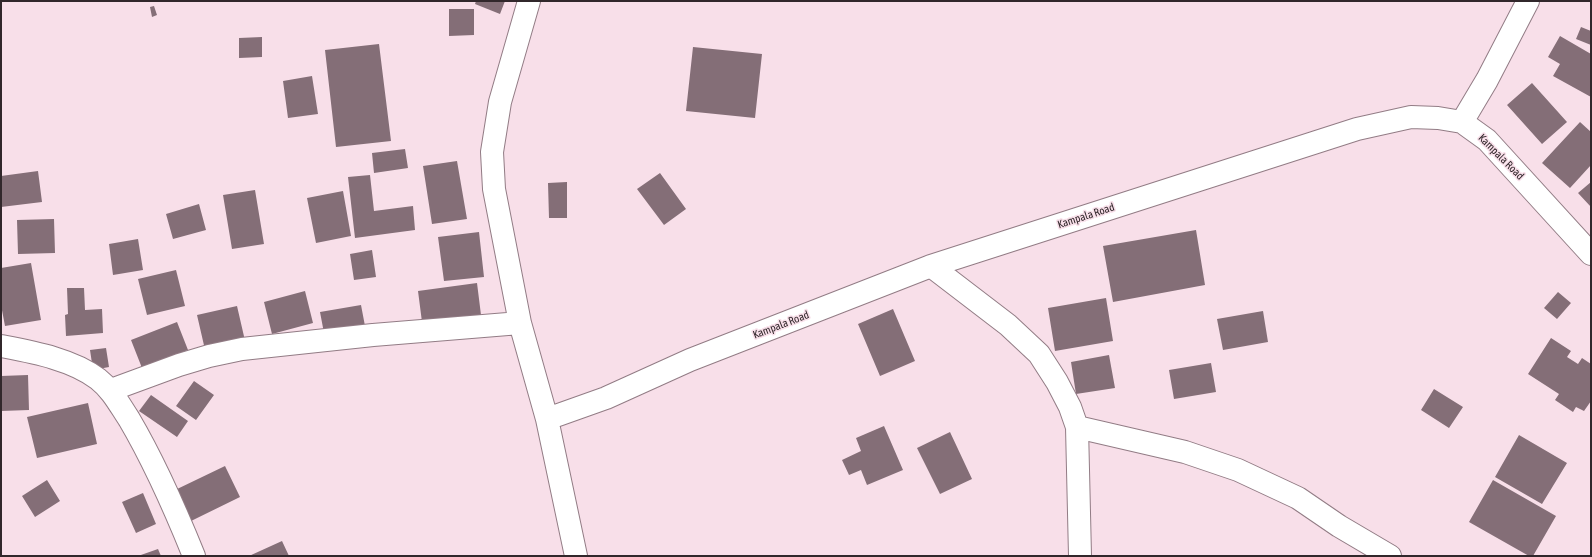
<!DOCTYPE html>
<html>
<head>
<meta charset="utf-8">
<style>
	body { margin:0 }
	#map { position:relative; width:1592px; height:557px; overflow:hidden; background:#f8dfe9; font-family:"Asap Condensed",sans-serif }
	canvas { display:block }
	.frame { position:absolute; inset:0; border:2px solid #31272b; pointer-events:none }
</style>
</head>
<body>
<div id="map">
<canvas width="1592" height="557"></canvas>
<div class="frame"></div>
</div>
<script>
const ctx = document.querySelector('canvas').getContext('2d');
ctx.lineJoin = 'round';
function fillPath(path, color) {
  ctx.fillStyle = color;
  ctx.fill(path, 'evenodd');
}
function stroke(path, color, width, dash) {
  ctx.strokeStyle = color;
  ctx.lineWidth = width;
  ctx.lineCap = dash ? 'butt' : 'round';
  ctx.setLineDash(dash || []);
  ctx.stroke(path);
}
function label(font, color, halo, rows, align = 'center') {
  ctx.font = font + ' "Asap Condensed",sans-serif';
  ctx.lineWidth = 3;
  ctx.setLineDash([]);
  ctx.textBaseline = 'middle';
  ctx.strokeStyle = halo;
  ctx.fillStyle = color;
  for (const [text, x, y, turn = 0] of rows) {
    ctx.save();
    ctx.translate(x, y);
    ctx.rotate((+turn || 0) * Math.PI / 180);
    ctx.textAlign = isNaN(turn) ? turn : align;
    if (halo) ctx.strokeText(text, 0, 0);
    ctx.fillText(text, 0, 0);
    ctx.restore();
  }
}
fillPath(new Path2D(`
	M476 1H505L500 14 475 4Z
	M154 6 157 15 152 17 150 7Z
	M449 9H474V35L449 36Z
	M1581 27 1591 31V45L1576 39Z
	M1560 36 1591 54V97L1553 76 1560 64 1548 57Z
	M262 37V57L239 58V38Z
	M379 44 391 141 336 147 325 50Z
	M693 47 762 54 755 118 686 111Z
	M312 76 318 114 288 118 283 81Z
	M1532 83 1567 122 1542 144 1507 105Z
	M1580 122 1591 132V165L1570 188 1542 163Z
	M405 149 408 168 374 173 372 153Z
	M457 161 467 219 432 224 423 166Z
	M38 171 42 202 1 207V176Z
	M660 173 686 209 664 225 637 189Z
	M370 175 374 211 413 206 415 230 355 238 348 177Z
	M567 182V218H549L548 183Z
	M1591 182V207L1578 193Z
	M255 190 264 244 232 249 223 195Z
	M343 191 351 236 316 243 307 198Z
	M199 204 206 230 173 239 166 214Z
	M54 219 55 253 18 254 17 220Z
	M1196 230 1205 285 1113 302 1103 246Z
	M479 232 484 277 444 281 438 237Z
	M138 239 143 270 113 275 109 244Z
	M372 250 376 277 354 280 350 254Z
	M31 263 41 320 5 326 1 305V268Z
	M176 270 185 306 147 315 138 279Z
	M477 283 481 315 422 322 418 291Z
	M67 288H84L85 310 102 309 103 333 66 336 65 315 68 314Z
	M305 291 313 323 272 334 264 302Z
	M1558 292 1571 303 1557 319 1544 308Z
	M1106 298 1113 341 1055 351 1048 308Z
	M361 305 365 326 324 333 320 312Z
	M237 306 246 345 206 354 197 315Z
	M893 309 915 361 880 376 858 324Z
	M1263 311 1268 342 1223 350 1217 319Z
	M177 322 188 350 142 368 131 340Z
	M1551 338 1571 351 1567 357 1578 364 1582 358 1591 364V401L1584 411 1576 407 1573 412 1555 400 1559 394 1528 374Z
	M106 348 109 367 93 370 90 350Z
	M1109 355 1115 388 1076 394 1071 362Z
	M1211 363 1216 392 1174 399 1169 370Z
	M28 375 29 410 1 411V376Z
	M194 381 214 395 196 420 176 406Z
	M1434 389 1463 407 1449 428 1421 410Z
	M151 395 188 421 177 437 139 411Z
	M88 403 97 444 37 458 27 417Z
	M884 426 903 470 867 485 861 470 849 475 842 460 861 451 856 438Z
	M950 432 972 479 940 494 917 448Z
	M1519 435 1567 463 1542 504 1495 477Z
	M225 466 240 497 189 522 173 491Z
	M47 480 60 501 35 517 22 496Z
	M1493 480 1556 516 1533 556H1529L1469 522Z
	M143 493 156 524 136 533 122 502Z
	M282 541 289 556H249Z
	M158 549 161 556H138Z`), '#846e77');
const minor = new Path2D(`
	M529 1 500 102 492 152 494 189 520 323 547 419 576 556
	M1462 122 1487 80 1528 1
	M931 266 1008 325 1039 354 1057 382 1070 407 1077 427 1080 556
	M1 346C32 352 72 359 98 379 112 390 119 404 129 419 155 463 175 509 194 556
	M111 390 179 365 209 356 242 349 373 335 520 323
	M547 419 606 398 690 360 931 266 1357 129 1411 117 1438 118 1462 122 1487 140 1591 254
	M1077 427 1185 452 1238 470 1298 498 1339 526 1390 556`);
stroke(minor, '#927c85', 24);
stroke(minor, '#fff', 22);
label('11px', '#31272b', '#f8dfe9', [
	["Kampala Road",1501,157,45],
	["Kampala Road",1086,216,-18],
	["Kampala Road",781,325,-21]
]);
</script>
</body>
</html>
